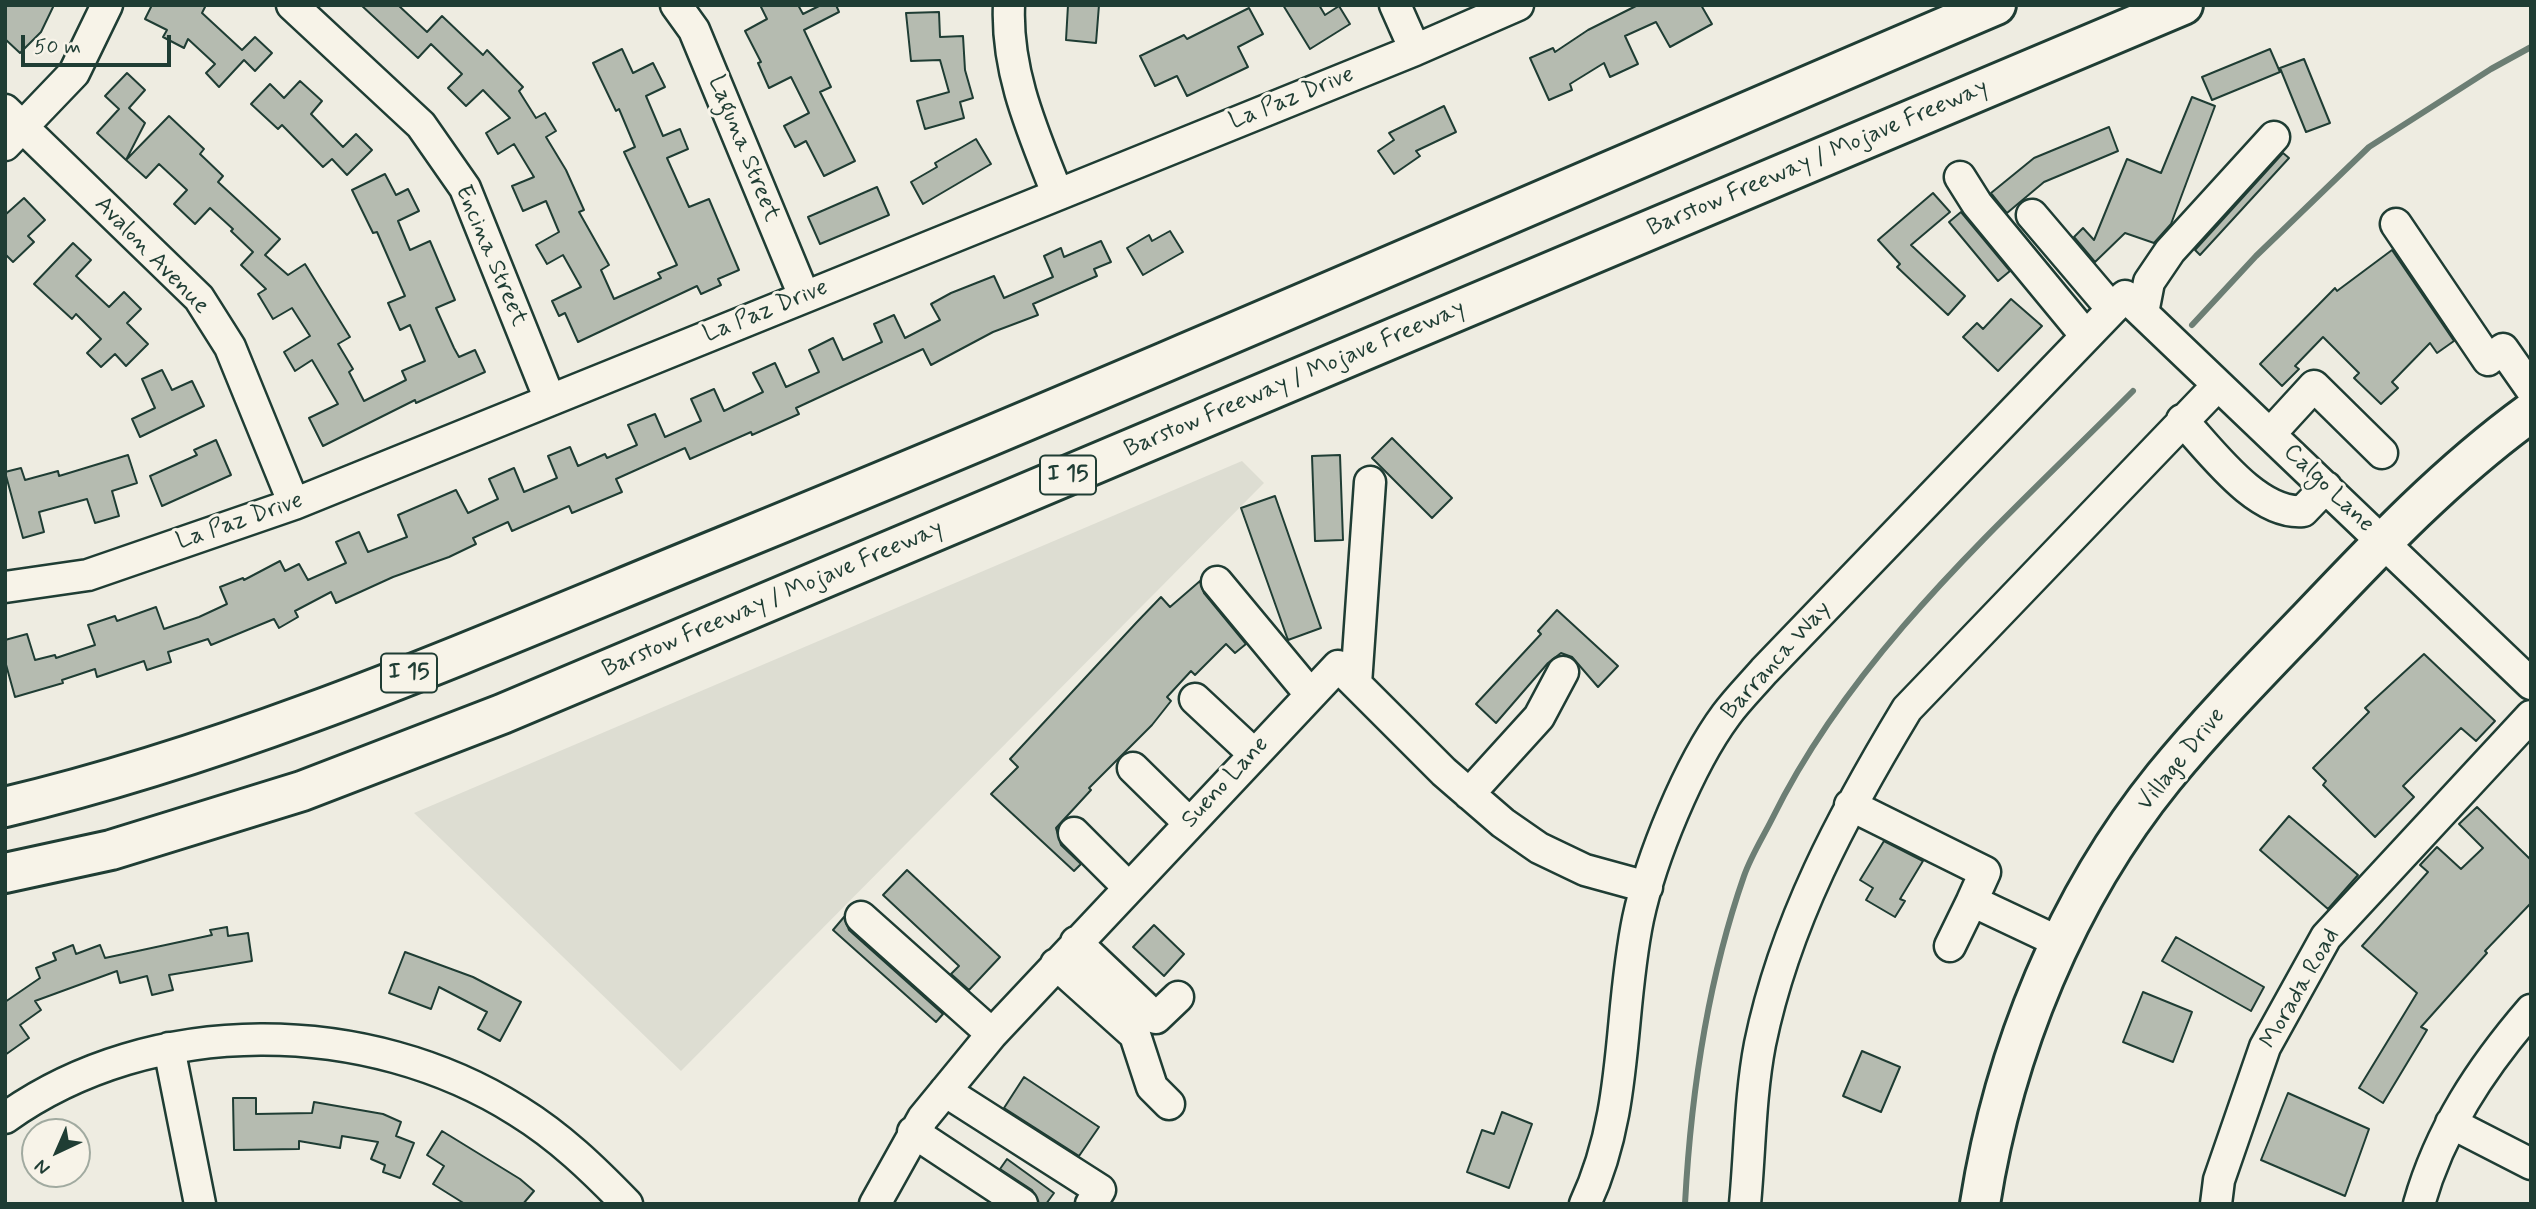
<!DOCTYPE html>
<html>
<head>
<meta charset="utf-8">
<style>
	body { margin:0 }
	#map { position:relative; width:2536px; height:1209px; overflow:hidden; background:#eeece1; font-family:Mynerve,sans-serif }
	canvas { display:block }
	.frame { position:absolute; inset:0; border:7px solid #1f3d34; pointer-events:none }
	.north { position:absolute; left:21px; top:1118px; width:70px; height:70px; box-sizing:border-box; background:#f7f3e8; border:2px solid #a1aaa0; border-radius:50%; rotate:224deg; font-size:19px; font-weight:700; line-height:28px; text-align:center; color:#1f3d34 }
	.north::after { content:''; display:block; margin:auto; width:24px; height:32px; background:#1f3d34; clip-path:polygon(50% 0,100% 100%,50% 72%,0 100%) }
	.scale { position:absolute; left:21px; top:35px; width:150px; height:32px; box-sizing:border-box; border:4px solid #1f3d34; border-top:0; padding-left:9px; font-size:21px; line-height:24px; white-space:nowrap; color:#1f3d34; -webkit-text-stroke:5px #f7f3e8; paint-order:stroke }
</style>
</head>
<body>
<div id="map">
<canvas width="2536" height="1209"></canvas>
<div class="frame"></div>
<div class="north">N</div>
<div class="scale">50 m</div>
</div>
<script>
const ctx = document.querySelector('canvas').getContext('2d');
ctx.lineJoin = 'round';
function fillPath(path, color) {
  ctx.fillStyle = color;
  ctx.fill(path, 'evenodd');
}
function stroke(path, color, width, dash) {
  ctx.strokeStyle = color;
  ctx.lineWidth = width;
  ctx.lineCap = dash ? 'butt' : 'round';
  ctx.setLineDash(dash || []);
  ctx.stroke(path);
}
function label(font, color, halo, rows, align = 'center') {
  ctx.font = font + ' Mynerve,sans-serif';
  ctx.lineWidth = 6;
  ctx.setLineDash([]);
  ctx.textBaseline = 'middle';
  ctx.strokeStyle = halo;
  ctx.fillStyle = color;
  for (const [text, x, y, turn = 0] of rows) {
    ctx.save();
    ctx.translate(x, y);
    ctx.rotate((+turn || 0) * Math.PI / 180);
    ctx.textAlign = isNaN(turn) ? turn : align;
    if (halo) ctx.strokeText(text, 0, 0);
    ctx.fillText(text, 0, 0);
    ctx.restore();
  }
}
fillPath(new Path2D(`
	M1242 461 1264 483 681 1071 414 813Z`), '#ddddd2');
stroke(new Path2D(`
	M2192 325 2256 256 2369 147 2491 69 2531 47
	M1685 1204C1691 1092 1707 982 1744 876 1751 856 1763 837 1772 819 1855 650 2002 523 2133 391`), '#6c7e74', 6);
const building = new Path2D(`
	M5 5H54L41 32 20 53 5 39Z
	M152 5H206L202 13 242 50 255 37 272 53 255 71 244 60 219 87 206 73 215 64 188 39 184 48 163 37 167 30 145 19Z
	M361 5H398L427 32 442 16 483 55 487 50 523 87 519 91 536 118 545 113 556 131 546 137 566 170 584 210 579 212 609 265 601 270 614 299 661 278 658 273 677 265 624 152 635 147 619 109 616 111 593 63 622 49 633 73 653 63 665 87 646 96 663 136 680 129 688 149 667 158 689 207 709 199 739 270 718 279 721 285 701 294 697 286 578 342 565 313 559 316 552 301 581 287 563 255 547 264 536 245 559 232 546 201 523 211 512 186 534 177 514 144 498 154 486 133 510 118 483 90 466 106 448 88 462 74 431 44 418 58Z
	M760 5H798L803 14 821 5H836L839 12 804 30 831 87 820 92 855 161 824 176 806 141 795 147 784 126 809 113 791 77 769 88 758 63 761 62 745 31 767 19Z
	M1068 5H1099L1096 43 1066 40Z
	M1283 5H1319L1325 15 1339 6 1350 24 1310 49Z
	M1638 5H1701L1712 24 1670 47 1656 22 1625 36 1638 64 1610 77 1604 63 1570 84 1572 90 1549 100 1530 58 1553 48 1555 52 1588 30Z
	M1249 8 1263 34 1238 47 1248 67 1187 96 1177 76 1155 86 1140 56 1184 35 1187 39Z
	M939 12 940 37 963 36 965 70 973 98 960 102 964 118 925 129 917 101 949 92 940 60 911 61 906 13Z
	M2270 49 2280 72 2212 100 2202 77Z
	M2304 59 2330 123 2306 132 2280 68Z
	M127 73 145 90 129 108 145 123 126 160 97 133 119 109 105 96Z
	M300 81 322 101 311 114 343 147 356 134 372 150 347 175 332 159 323 167 282 125 278 129 251 104 270 84 284 98Z
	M2192 97 2215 106 2171 224 2154 243 2125 233 2095 262 2074 237 2083 228 2094 240 2127 159 2161 173Z
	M1444 106 1456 132 1416 151 1420 156 1394 174 1378 151 1394 140 1389 133Z
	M169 116 204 149 200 154 223 176 218 182 280 239 265 255 288 275 305 264 350 337 338 344 353 369 349 372 364 401 406 380 402 371 425 361 410 325 400 330 388 303 405 296 377 232 373 233 352 190 385 174 396 195 408 189 419 211 398 221 410 250 430 241 455 300 436 308 454 348 459 357 475 350 485 372 416 403 415 400 323 446 309 418 338 404 312 360 295 371 284 352 310 336 292 308 273 319 258 294 266 289 241 265 253 252 231 231 233 229 210 208 195 224 174 204 187 190 159 164 146 178 126 160Z
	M2109 127 2118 151 2044 182 2007 213 1991 193 2034 158Z
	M976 139 991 164 923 204 911 182 937 167 935 163Z
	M2283 153 2289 158 2200 255 2195 250Z
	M877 187 889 215 820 244 808 217Z
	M1933 193 1950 212 1911 245 1965 296 1948 315 1897 267 1900 264 1878 240Z
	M24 198 45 220 28 236 34 242 13 262 5 254V215Z
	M1961 212 2010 271 1998 281 1949 222Z
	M1170 231 1183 252 1143 275 1127 248 1149 235 1152 241Z
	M1101 241 1111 262 1094 269 1097 276 1033 304 1038 315 993 332 931 365 923 349 796 408 799 414 752 435 751 432 690 459 685 448 616 479 622 492 572 513 569 506 512 531 508 522 473 538 476 544 449 557 393 577 336 603 331 592 295 611 298 617 279 628 274 619 211 645 208 639 168 652 171 662 147 670 144 661 97 677 95 669 62 680 63 683 15 697 5 661V640L27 634 35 660 55 655 56 658 95 645 88 625 115 616 117 621 156 607 164 629 199 617 227 604 220 587 243 578 244 580 280 561 285 571 299 564 308 580 346 563 336 542 359 532 368 552 407 537 398 515 456 490 468 513 498 499 489 479 514 468 524 492 557 478 548 456 570 447 578 466 605 454 607 458 637 445 628 425 655 414 665 437 701 421 691 399 714 389 724 411 763 392 753 373 775 363 786 387 819 372 809 350 833 338 843 360 882 342 874 324 894 315 905 338 940 320 931 304 951 293 994 276 1004 298 1053 277 1044 256 1061 248 1064 257Z
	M73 243 91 260 76 276 109 307 124 292 141 309 127 323 148 344 126 366 115 354 101 367 87 353 101 339 76 314 72 319 34 284Z
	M2392 250 2454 341 2437 353 2430 343 2392 382 2398 388 2381 404 2354 378 2359 373 2323 337 2295 366 2299 369 2282 386 2260 364 2335 288 2337 291Z
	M2011 299 2042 326 1998 371 1963 337 1977 323 1983 329Z
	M162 370 172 390 192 381 204 406 140 437 132 419 155 408 142 379Z
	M1392 438 1452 498 1432 518 1372 458Z
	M216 440 231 475 162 506 150 476 197 455 194 450Z
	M128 455 137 483 112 491 119 516 95 523 87 499 39 512 44 532 23 538 5 472 21 468 25 480 58 471 59 476Z
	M1340 455 1343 540 1315 541 1312 456Z
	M1275 496 1321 628 1288 640 1241 508Z
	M1200 581 1204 593 1246 644 1235 653 1226 644 1195 675 1191 671 1167 697 1171 701 1152 725 1089 788 1091 790 1056 828 1061 845 1081 864 1074 871 991 794 1018 767 1010 759 1136 623 1161 597 1170 607Z
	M1557 610 1618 666 1598 687 1572 657 1561 653 1548 663 1496 723 1476 704 1541 634 1538 631Z
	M2424 654 2495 721 2476 741 2461 728 2403 786 2414 797 2375 837 2323 785 2326 781 2313 768 2369 712 2365 708Z
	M2477 807 2531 860V903L2485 951 2487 953 2421 1027 2427 1030 2383 1103 2359 1088 2417 993 2362 946 2428 872 2420 865 2437 847 2461 869 2483 848 2459 824Z
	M2289 816 2358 875 2328 909 2260 850Z
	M1884 841 1923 861 1900 899 1905 901 1895 917 1866 900 1873 888 1860 880Z
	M907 870 1000 957 969 990 951 974 959 966 883 895Z
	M844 917 849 930 943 1014 936 1022 833 930Z
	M1154 925 1184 954 1164 976 1133 947Z
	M227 927 228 936 248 933 252 961 169 975 173 990 152 995 147 976 120 983 117 971 35 1001 41 1010 20 1025 29 1038 5 1055V1002L40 978 36 968 56 960 53 953 73 945 76 954 100 945 105 958 212 935 210 930Z
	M2176 937 2264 987 2251 1011 2162 961Z
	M405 952 473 977 521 1002 500 1041 478 1029 487 1012 439 987 431 1009 389 993Z
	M2143 992 2192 1012 2173 1062 2123 1042Z
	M1862 1051 1900 1067 1881 1112 1843 1096Z
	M1024 1077 1099 1127 1079 1156 1004 1108Z
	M2288 1093 2369 1129 2345 1196 2261 1160Z
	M233 1098H256V1114L312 1113 314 1102 383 1114 401 1122 396 1136 414 1143 400 1178 383 1172 385 1165 371 1159 378 1142 342 1136 340 1148 299 1141V1149L234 1150Z
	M1502 1112 1532 1124 1509 1188 1467 1172 1482 1130 1494 1134Z
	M442 1131 520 1179 534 1191 523 1204H465L433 1184 444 1166 427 1155Z
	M1007 1159 1054 1193 1046 1204H1039L1032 1190 1000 1169Z`);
fillPath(building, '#b5bbb0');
stroke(building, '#1f3d34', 2);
const minor = new Path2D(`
	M292 5 421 125 465 188 550 400
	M676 5 694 30 804 296
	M1009 5C1006 72 1033 132 1057 193
	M1395 5 1415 50
	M5 110 199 298 230 347 294 504
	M5 145 74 73 107 5
	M1960 177 1977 204 2086 336
	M2032 215 2112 309
	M2396 224 2488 360 2503 349 2531 389
	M2143 313 2149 282 2170 251 2274 137
	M2182 420C2211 451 2257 515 2303 511L2326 487
	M2270 434 2314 386 2382 453
	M1217 582 1310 694
	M5 587 88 575 294 504 1415 50 1518 5
	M1356 684 1370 482
	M1195 699 1254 754
	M1133 768 1189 823
	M1469 794 1539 717 1563 672
	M1850 805 1985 872 1972 901 2061 943
	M1074 833 1128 887
	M861 917 992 1034
	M1076 942 1156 1018 1178 997
	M1950 946 1972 901
	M1056 964 1135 1035 1152 1087 1169 1104
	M169 1048 200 1204
	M945 1091 1100 1190 1091 1204
	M5 1118C152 1013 368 1016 518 1111 560 1137 593 1169 627 1204
	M2451 1123 2531 1164
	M913 1132 1022 1204
	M875 1204 923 1118 992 1034 1338 666 1444 772 1503 823 1539 848 1585 870 1647 887
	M1585 1204C1629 1110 1618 1016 1638 919 1651 858 1689 765 1726 715 1737 700 1751 686 1764 671L2125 296 2531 684
	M1745 1204C1750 1151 1750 1096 1760 1044 1785 922 1843 815 1907 709L2218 385
	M2216 1204 2219 1180 2265 1047 2326 937 2531 716
	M2419 1204C2440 1130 2481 1068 2531 1010`);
const major = new Path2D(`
	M1980 1204C2004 1051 2066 898 2164 777 2209 722 2258 672 2307 621 2378 546 2447 473 2531 412`);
const highway = new Path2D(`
	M5 807C254 748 489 642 725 546 1151 372 1572 186 1996 5
	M5 873 111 850 302 791 502 714 2183 5`);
stroke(minor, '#1f3d34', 35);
stroke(major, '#1f3d34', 44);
stroke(highway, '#1f3d34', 44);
stroke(minor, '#f7f3e8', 30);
stroke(major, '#f7f3e8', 38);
stroke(highway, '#f7f3e8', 38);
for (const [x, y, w] of [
	[1068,475,56],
	[409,673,56]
]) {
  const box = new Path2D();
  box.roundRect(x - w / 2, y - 19.5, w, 39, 5);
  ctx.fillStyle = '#f7f3e8';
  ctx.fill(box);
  stroke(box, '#1f3d34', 2);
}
label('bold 23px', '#1f3d34', null, [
	["I 15",1068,475],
	["I 15",409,673]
]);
label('24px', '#1f3d34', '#f7f3e8', [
	["La Paz Drive",1292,99,-22],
	["Laguna Street",743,149,68],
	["Barstow Freeway / Mojave Freeway",1818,159,-23],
	["Avalon Avenue",151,256,46],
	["Encina Street",490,256,67],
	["La Paz Drive",766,312,-22],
	["Barstow Freeway / Mojave Freeway",1295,380,-23],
	["Calgo Lane",2328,489,44],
	["La Paz Drive",240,522,-19],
	["Barstow Freeway / Mojave Freeway",773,600,-23],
	["Barranca Way",1777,661,-48],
	["Village Drive",2182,760,-51],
	["Sueno Lane",1226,783,-47],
	["Morada Road",2301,989,-60]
]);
</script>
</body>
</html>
